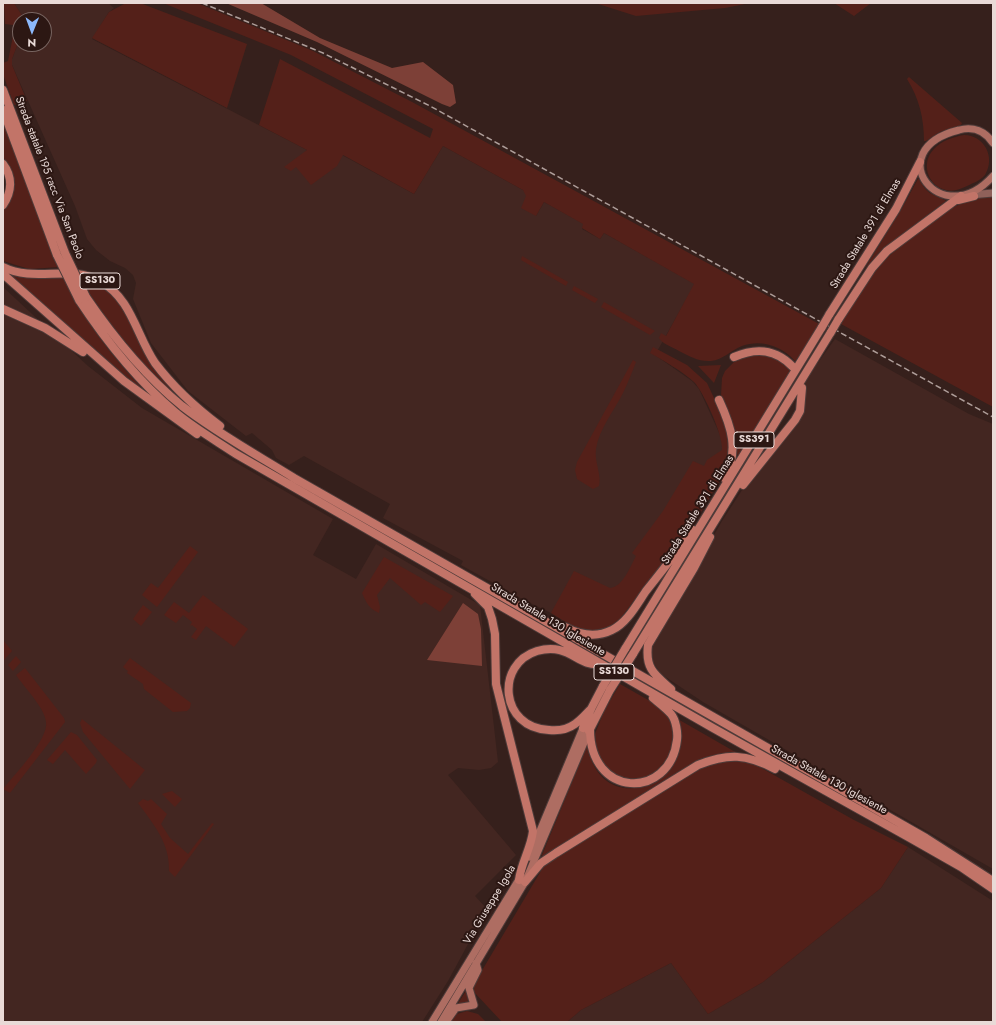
<!DOCTYPE html>
<html>
<head>
<meta charset="utf-8">
<style>
	body { margin:0 }
	#map { position:relative; width:996px; height:1025px; overflow:hidden; background:#36201c; font-family:Jost,sans-serif }
	canvas { display:block }
	.frame { position:absolute; inset:0; border:4px solid #e9dad7; pointer-events:none }
	.north { position:absolute; left:12px; top:12px; width:40px; height:40px; box-sizing:border-box; background:#2c1713; border:1px solid #786561; border-radius:50%; rotate:181deg; font-size:11px; font-weight:700; line-height:16px; text-align:center; color:#e9dad7 }
	.north::after { content:''; display:block; margin:auto; width:14px; height:18px; background:#8cb9fc; clip-path:polygon(50% 0,100% 100%,50% 72%,0 100%) }
</style>
</head>
<body>
<div id="map">
<canvas width="996" height="1025"></canvas>
<div class="frame"></div>
<div class="north">N</div>
</div>
<script>
const ctx = document.querySelector('canvas').getContext('2d');
ctx.lineJoin = 'round';
function fillPath(path, color) {
  ctx.fillStyle = color;
  ctx.fill(path, 'evenodd');
}
function stroke(path, color, width, dash) {
  ctx.strokeStyle = color;
  ctx.lineWidth = width;
  ctx.lineCap = dash ? 'butt' : 'round';
  ctx.setLineDash(dash || []);
  ctx.stroke(path);
}
function label(font, color, halo, rows, align = 'center') {
  ctx.font = font + ' Jost,sans-serif';
  ctx.lineWidth = 4;
  ctx.setLineDash([]);
  ctx.textBaseline = 'middle';
  ctx.strokeStyle = halo;
  ctx.fillStyle = color;
  for (const [text, x, y, turn = 0] of rows) {
    ctx.save();
    ctx.translate(x, y);
    ctx.rotate((+turn || 0) * Math.PI / 180);
    ctx.textAlign = isNaN(turn) ? turn : align;
    if (halo) ctx.strokeText(text, 0, 0);
    ctx.fillText(text, 0, 0);
    ctx.restore();
  }
}
fillPath(new Path2D(`
	M14 3H108L114 8 109 12 92 39 307 150 296 167 342 155 414 194 443 146 523 190 526 193V199L536 216 544 202 584 224 582 229 600 239 604 233 695 284 655 355 692 381 699 389 722 439V457L613 614 551 613 524 600 461 565 463 561 383 518 390 504 304 456 289 465 276 458 272 450 252 433 246 436 188 391 151 343 133 299 136 283 133 275 125 268 110 261 96 250 87 239 75 206 12 65V59L20 38V44H44V20H25Z
	M3 287 88 366 142 408 333 519 313 555 356 579 376 544 480 605 498 762 491 768 479 770 458 768 448 775 516 855 475 896 487 909 448 981 422 1022H3Z
	M835 339 969 414 993 424V869L703 702 661 674 653 662 650 651 653 642 722 521 746 484 804 410 806 396 805 381Z
	M908 847 993 901V1022H567L581 1010 671 963 708 1014 763 982 881 888Z`), '#432621');
fillPath(new Path2D(`
	M4 3H14L25 20H20V38L12 59V65L27 101 14 105 4 77 3 79V63L8 61 14 31 13 25 5 24Z
	M126 3H140L247 44 227 108 92 38 109 12Z
	M163 3H197L313 51 414 103 821 325 804 351 795 361C782 346 761 339 742 346 731 350 723 360 711 361 699 362 689 356 679 351 673 347 662 344 659 338L661 333 666 336 694 284 604 233 600 239 582 228 583 224 544 202 536 216 521 208 526 196 523 190 443 146 414 194 343 155 337 166 311 185 296 167 291 171 284 167 307 150 259 125 280 59 430 138 433 129 291 55Z
	M595 3H750L725 8 636 16Z
	M834 3H871L854 16Z
	M909 77 962 123 961 125 940 132 926 141H924C924 118 919 98 907 79Z
	M3 121 46 237 60 267 29 269 3 261V211L8 204 12 173 3 157Z
	M964 135C984 135 996 157 985 175 980 181 973 183 967 186 960 189 954 192 946 190 928 186 920 163 934 149 941 141 953 137 964 135Z
	M918 179H919C928 196 932 193 946 201L897 238 865 268 901 210Z
	M993 196V407L841 324C851 307 860 289 872 274 892 250 940 211 969 200 977 197 985 196 993 196Z
	M522 256 568 282 566 286 521 260Z
	M4 270 83 277 108 290 122 307 152 366 176 396 122 342 91 296 77 302C96 337 120 365 148 394L142 392Z
	M574 286 598 299 595 303 572 290Z
	M604 302 655 331 650 335 601 307Z
	M653 347 687 365 707 383 728 428 731 448 725 472 701 512 620 619C595 642 575 628 551 613L574 571 610 588C623 587 630 567 636 556L632 553 663 511 693 461 704 466 707 460 722 450C724 437 703 391 694 382 682 371 664 361 650 353Z
	M764 351 791 368 787 379 739 454 737 455 734 427 721 396 722 378 725 371 737 359Z
	M633 360 636 362C632 372 628 383 623 393 614 411 599 429 596 449 594 462 602 475 599 486L593 489 577 479 575 470 577 462Z
	M721 365 714 383 698 366Z
	M190 546 198 552 157 607 142 595 151 583 158 588Z
	M384 557 453 596 440 612 425 602 421 605 390 578 377 595 380 607 379 613C369 609 366 602 362 593Z
	M203 595 248 629 234 647 206 626 196 640 191 637 197 629 192 625 190 626 192 622 183 615 176 623 164 615 174 602 189 613Z
	M143 605 152 612 141 626 133 619Z
	M3 640 12 651 4 660 3 659Z
	M16 656 21 662 13 671 8 665Z
	M130 658 191 703 190 708 187 711 173 712 144 689 143 684 127 673 128 671 123 667Z
	M25 668 64 718 65 722 10 793 3 789C14 775 49 739 46 722 45 708 24 687 16 675Z
	M620 684 657 705 666 714 674 730 675 739 669 759 656 773 647 778 636 780 616 777 598 761 595 734 604 711Z
	M676 718 737 753H722L701 760 543 858 542 855 587 746C590 758 594 769 603 778 632 804 678 777 681 742 682 734 679 726 676 718Z
	M82 719 145 770 130 789 83 732 80 723Z
	M71 732 77 735 97 760 96 763 86 774 65 750 53 764 47 760Z
	M726 760H739L756 765 854 820 908 847 881 888 763 982 708 1014 671 963 581 1010 567 1022H502L474 992V984L545 864 687 776 703 767Z
	M172 791 182 799 175 807 162 794Z
	M143 799 148 801 151 799 167 814 161 824 170 838 188 854 212 823 214 824 175 877 169 871C170 843 154 825 138 803Z
	M466 991 470 1001 467 1004 457 1005Z
	M467 1011 478 1014 486 1022H450L457 1014Z`), '#542019');
fillPath(new Path2D(`
	M226 3H261L320 38 392 68 423 62 453 85 456 103 450 107 442 104 317 42Z
	M463 603 478 614 481 629 482 666 427 660Z`), '#7d4037');
const secondary = new Path2D(`
	M970 195 993 193`);
const primary = new Path2D(`
	M993 143C985 131 973 126 959 130 878 150 941 234 993 176
	M529 857 583 728
	M432 1022 521 876
	M441 1022 525 882 589 731
	M446 1022 456 1008 474 1005 469 988 478 970 476 963`);
const trunk = new Path2D(`
	M3 90 65 253
	M3 110 57 255
	M3 164C13 177 12 192 3 205
	M958 200 974 196
	M3 267C35 283 70 264 100 281 132 299 136 335 155 363 173 387 196 408 220 426
	M3 274 124 381 197 434
	M86 297C114 338 144 375 182 406 217 433 257 455 294 478L926 838 993 881
	M79 300C106 341 137 380 175 412 194 428 215 440 236 454L713 728 910 838 961 867 993 889
	M3 309 45 328 83 352
	M829 315 896 209 920 162
	M838 320 872 268 887 251 961 196
	M734 357C757 347 776 349 793 367
	M719 400C731 426 740 451 724 478
	M743 485 795 420 800 411 802 388
	M475 594 488 607 492 619 495 634 496 684 533 831C531 849 521 863 519 880
	M565 627C580 635 596 638 612 630 627 623 637 604 646 591 662 571 678 551 693 530
	M625 649 822 327
	M633 654 831 332
	M671 689C655 675 645 669 648 645L694 568 710 537
	M591 709C586 714 581 720 575 724 568 729 558 731 549 730 500 728 495 664 537 651 570 642 577 667 600 664
	M583 728 591 709 603 686
	M590 728C589 799 670 800 677 740 678 733 676 720 671 714 666 708 659 703 653 698
	M589 731 610 690
	M525 882 541 863 556 853 698 765C729 753 746 754 775 769`);
stroke(secondary, '#4e3b39', 9);
stroke(primary, '#4e3b39', 9);
stroke(trunk, '#4e3b39', 10);
stroke(secondary, '#8f615a', 7);
stroke(primary, '#ae6d62', 7);
stroke(trunk, '#c27468', 8);
stroke(new Path2D(`
	M202 3 323 53 430 106 993 417`), '#ae9d99', 1.5, [6, 3]);
const trunkBridge = new Path2D(`
	M65 253 86 297
	M57 255 79 300
	M822 327 829 315
	M831 332 838 320
	M603 686 625 649
	M610 690 633 654`);
stroke(trunkBridge, '#4e3b39', 10, []);
stroke(trunkBridge, '#c27468', 8);
for (const [x, y, w] of [
	[100,281,40],
	[754,440,40],
	[614,672,40]
]) {
  const box = new Path2D();
  box.roundRect(x - w / 2, y - 8, w, 16, 3);
  ctx.fillStyle = '#2c1713';
  ctx.fill(box);
  stroke(box, '#e9dad7', 1);
}
label('bold 10px', '#e9dad7', null, [
	["SS130",100,281],
	["SS391",754,440],
	["SS130",614,672]
]);
label('11px', '#e9dad7', '#2c1713', [
	["Strada statale 195 racc Via San Paolo",49,178,69],
	["Strada Statale 391 di Elmas",866,234,-59],
	["Strada Statale 391 di Elmas",698,510,-58],
	["Strada Statale 130 Iglesiente",548,620,31],
	["Strada Statale 130 Iglesiente",829,780,29],
	["Via Giuseppe Igola",490,905,-59]
]);
</script>
</body>
</html>
